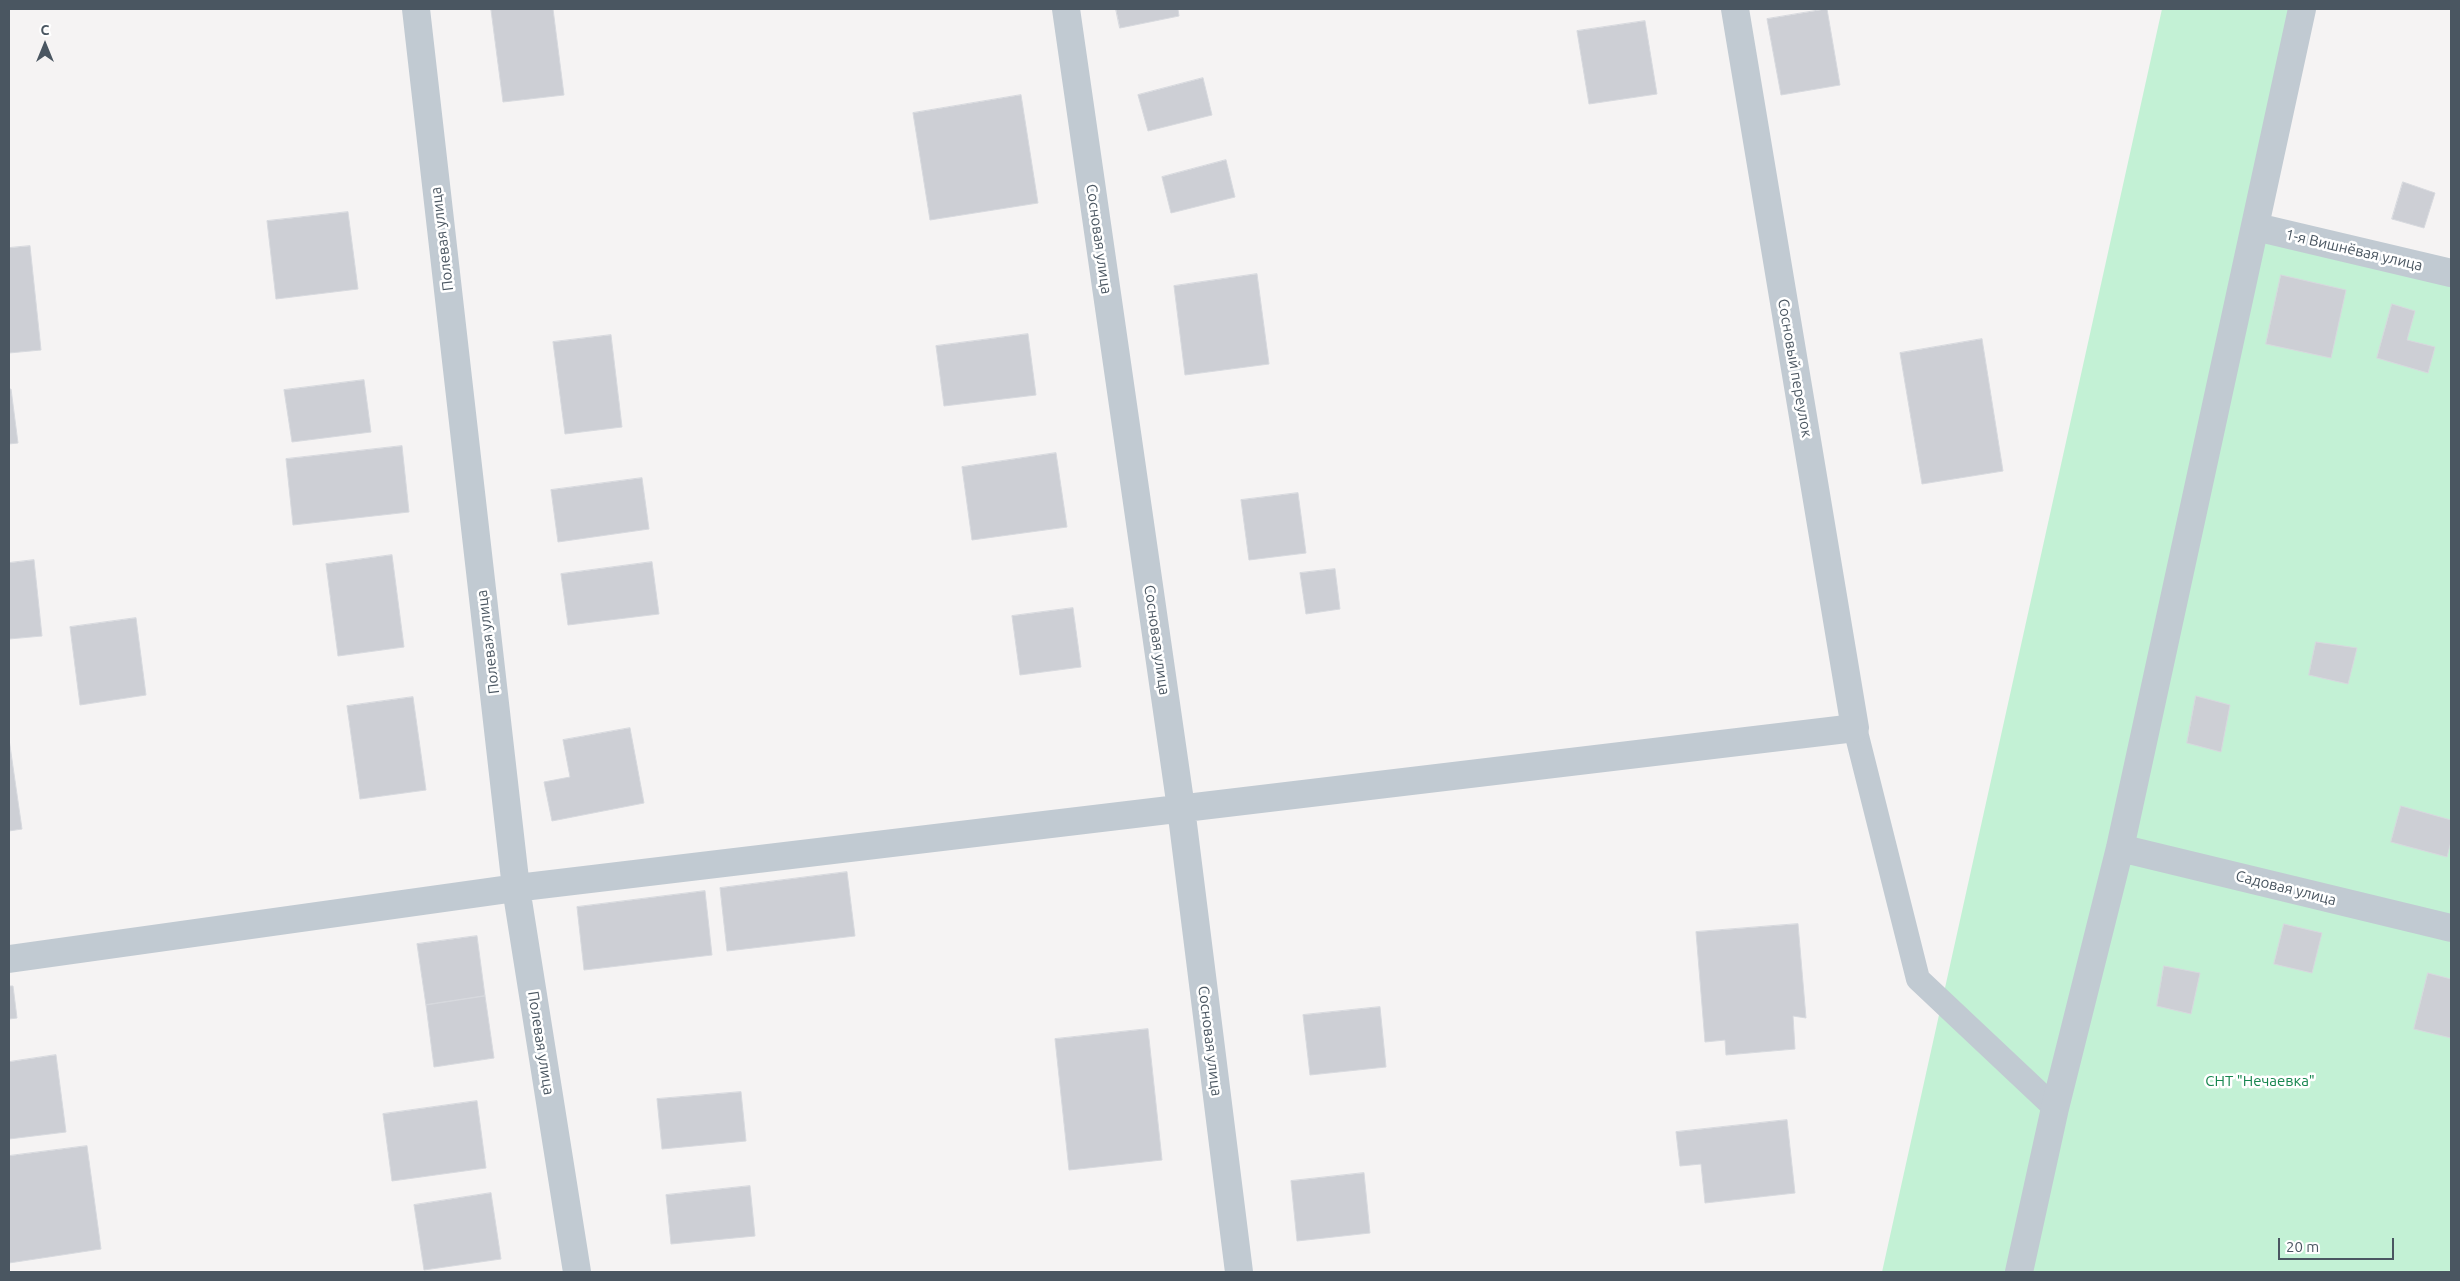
<!DOCTYPE html>
<html>
<head>
<meta charset="utf-8">
<style>
	body { margin:0 }
	#map { position:relative; width:2460px; height:1281px; overflow:hidden; background:#f5f3f3; font-family:Ubuntu,sans-serif }
	canvas { display:block }
	.frame { position:absolute; inset:0; border:10px solid #4a5661; pointer-events:none }
	.north { position:absolute; left:20px; top:20px; width:50px; height:50px; -webkit-text-stroke:4px #fff; paint-order:stroke; rotate:0deg; font-size:14px; font-weight:700; line-height:20px; text-align:center; color:#4a5661 }
	.north::after { content:''; display:block; margin:auto; width:18px; height:22px; background:#4a5661; clip-path:polygon(50% 0,100% 100%,50% 72%,0 100%) }
	.scale { position:absolute; left:2278px; top:1238px; width:116px; height:22px; box-sizing:border-box; border:2px solid #4a5661; border-top:0; padding-left:6px; font-size:15px; line-height:18px; white-space:nowrap; color:#4a5661; -webkit-text-stroke:4px #fff; paint-order:stroke }
</style>
</head>
<body>
<div id="map">
<canvas width="2460" height="1281"></canvas>
<div class="frame"></div>
<div class="north">С</div>
<div class="scale">20 m</div>
</div>
<script>
const ctx = document.querySelector('canvas').getContext('2d');
ctx.lineJoin = 'round';
function fillPath(path, color) {
  ctx.fillStyle = color;
  ctx.fill(path, 'evenodd');
}
function stroke(path, color, width, dash) {
  ctx.strokeStyle = color;
  ctx.lineWidth = width;
  ctx.lineCap = dash ? 'butt' : 'round';
  ctx.setLineDash(dash || []);
  ctx.stroke(path);
}
function label(font, color, halo, rows, align = 'center') {
  ctx.font = font + ' Ubuntu,sans-serif';
  ctx.lineWidth = 5;
  ctx.setLineDash([]);
  ctx.textBaseline = 'middle';
  ctx.strokeStyle = halo;
  ctx.fillStyle = color;
  for (const [text, x, y, turn = 0] of rows) {
    ctx.save();
    ctx.translate(x, y);
    ctx.rotate((+turn || 0) * Math.PI / 180);
    ctx.textAlign = isNaN(turn) ? turn : align;
    if (halo) ctx.strokeText(text, 0, 0);
    ctx.fillText(text, 0, 0);
    ctx.restore();
  }
}
fillPath(new Path2D(`
	M2162 9H2296L2017 1272H1882Z
	M2256 227 2451 274V1272H2021Z`), '#c3f1d5');
const building = new Path2D(`
	M503 9H553L564 95 503 102 491 10Z
	M1116 9H1178L1179 16 1120 28Z
	M1827 9 1840 85 1781 95 1767 19Z
	M1645 21 1657 94 1589 104 1577 31Z
	M1203 78 1212 115 1148 131 1138 95Z
	M1021 95 1038 203 930 220 913 113Z
	M1226 160 1235 197 1171 213 1162 177Z
	M2403 182 2435 193 2424 228 2392 219Z
	M348 212 358 289 276 299 267 221Z
	M30 246 41 350 9 353V248Z
	M1257 274 1269 364 1185 375 1174 286Z
	M2281 275 2346 290 2331 358 2266 344Z
	M2392 304 2415 311 2407 340 2435 347 2428 373 2377 358Z
	M1028 334 1036 395 944 406 936 346Z
	M611 335 622 427 565 434 553 342Z
	M1982 339 2003 471 1922 484 1900 353Z
	M364 380 371 432 292 442 284 390Z
	M9 389H11L18 443 9 444Z
	M402 446 409 512 293 525 286 459Z
	M1056 453 1067 527 972 540 962 467Z
	M642 478 649 529 558 542 551 490Z
	M1298 493 1306 553 1249 560 1241 500Z
	M392 555 404 647 338 656 326 564Z
	M34 560 42 636 9 639V563Z
	M652 562 659 614 568 625 561 574Z
	M1335 569 1340 609 1306 614 1300 573Z
	M1073 608 1081 667 1020 675 1012 616Z
	M136 618 146 695 80 705 70 627Z
	M2316 642 2357 648 2348 684 2309 675Z
	M2196 696 2230 705 2221 752 2187 743Z
	M413 697 426 790 360 799 347 706Z
	M630 728 644 803 552 821 544 782 570 777 563 740Z
	M9 739 22 829 9 831Z
	M2401 806 2451 820V841L2447 857 2391 842Z
	M847 872 855 936 727 951 720 888Z
	M705 891 712 955 584 970 577 907Z
	M1798 924 1806 1018 1793 1016 1795 1049 1726 1055 1725 1040 1705 1042 1696 932Z
	M2284 924 2322 933 2312 973 2274 964Z
	M477 936 485 996 426 1005 417 944Z
	M2164 966 2200 973 2191 1014 2157 1006Z
	M2428 973 2451 979V1038L2414 1029Z
	M9 986H13L17 1018 9 1019Z
	M485 996 494 1058 434 1067 426 1005Z
	M1380 1007 1386 1067 1310 1075 1303 1015Z
	M1148 1029 1162 1160 1069 1170 1055 1039Z
	M56 1055 66 1132 9 1139V1062Z
	M741 1092 746 1141 662 1149 657 1099Z
	M477 1101 486 1168 392 1181 383 1114Z
	M1787 1120 1795 1193 1705 1203 1701 1164 1680 1166 1676 1132Z
	M87 1146 101 1249 9 1263V1156Z
	M1364 1173 1370 1233 1297 1241 1291 1181Z
	M750 1186 755 1236 671 1244 666 1195Z
	M491 1193 501 1259 424 1270 414 1205Z`);
fillPath(building, '#cdcfd5');
stroke(building, '#d7d9de', 1);
stroke(new Path2D(`
	M1855 728 1918 979 2055 1108`), '#c1cad2', 24);
stroke(new Path2D(`
	M416 9 516 888 577 1272
	M1066 9 1181 808 1239 1272
	M2256 227 2451 273
	M2120 848 2451 928
	M9 959 516 888 1855 728 1735 9
	M2019 1272 2055 1108 2120 848 2302 9`), '#c1cad2', 28);
label('15px', '#4a5661', '#fff', [
	["Полевая улица",442,239,-97],
	["Сосновая улица",1099,239,82],
	["1-я Вишнёвая улица",2354,250,13],
	["Сосновый переулок",1795,368,80],
	["Сосновая улица",1157,640,82],
	["Полевая улица",488,642,-97],
	["Садовая улица",2286,888,14],
	["Сосновая улица",1210,1041,83],
	["Полевая улица",541,1043,81]
]);
label('15px', '#17864f', '#fff', [
	["СНТ \"Нечаевка\"",2260,1081]
]);
</script>
</body>
</html>
